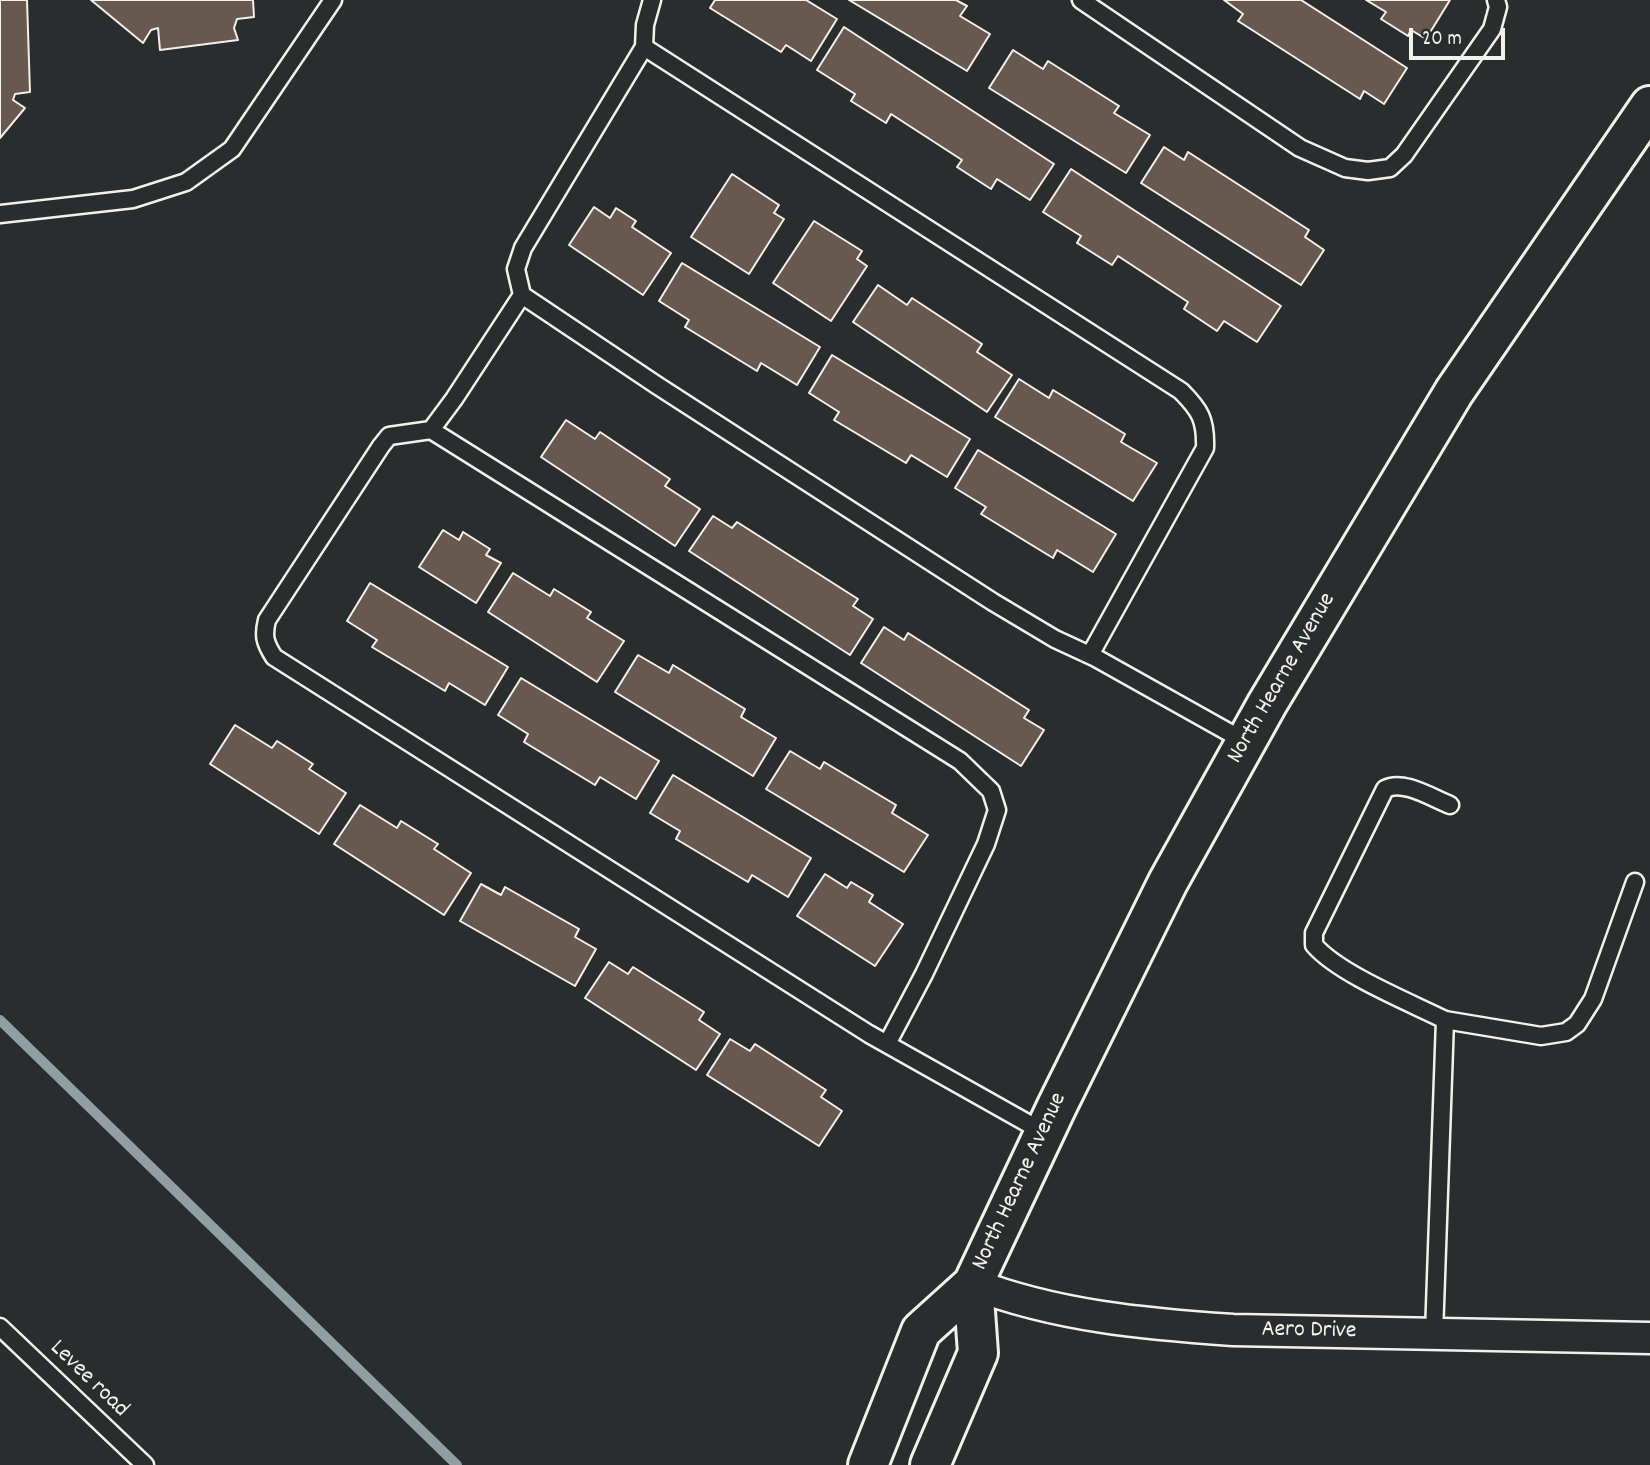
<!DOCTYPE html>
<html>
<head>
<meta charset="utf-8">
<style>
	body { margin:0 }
	#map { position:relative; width:1650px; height:1465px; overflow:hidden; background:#2a2d2e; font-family:Dekko,sans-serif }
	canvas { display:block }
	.scale { position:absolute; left:1409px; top:28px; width:96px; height:32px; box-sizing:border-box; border:4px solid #f4f1e8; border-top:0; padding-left:9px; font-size:21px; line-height:24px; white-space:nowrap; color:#f4f1e8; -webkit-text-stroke:5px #2a2d2e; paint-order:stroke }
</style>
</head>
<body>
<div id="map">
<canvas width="1650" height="1465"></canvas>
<div class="scale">20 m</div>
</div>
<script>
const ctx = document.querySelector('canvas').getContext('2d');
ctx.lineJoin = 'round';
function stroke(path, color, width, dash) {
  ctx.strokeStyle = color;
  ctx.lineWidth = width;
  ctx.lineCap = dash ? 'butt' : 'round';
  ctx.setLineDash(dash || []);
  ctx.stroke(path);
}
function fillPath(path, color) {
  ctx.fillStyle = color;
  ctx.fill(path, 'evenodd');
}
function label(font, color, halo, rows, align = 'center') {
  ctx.font = font + ' Dekko,sans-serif';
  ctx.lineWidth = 5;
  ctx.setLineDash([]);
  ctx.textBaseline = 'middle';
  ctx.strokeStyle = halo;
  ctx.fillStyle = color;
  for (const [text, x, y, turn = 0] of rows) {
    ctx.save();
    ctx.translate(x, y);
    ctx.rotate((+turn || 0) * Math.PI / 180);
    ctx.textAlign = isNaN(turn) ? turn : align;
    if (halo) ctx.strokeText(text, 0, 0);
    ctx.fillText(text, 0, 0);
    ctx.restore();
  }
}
stroke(new Path2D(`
	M0 1020 457 1465`), '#90a0a2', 10);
const building = new Path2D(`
	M0 0H27L30 92 15 94 13 100 25 108 0 138Z
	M91 0H253L254 17 237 19 234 28 238 40 160 50 158 28 151 30 143 43Z
	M715 0H806L837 19 811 61 786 45 781 52 710 8Z
	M849 0H956L967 6 960 16 990 34 967 71Z
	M1224 0H1301L1407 68 1384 104 1364 91 1360 99 1238 21 1243 14Z
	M1366 0H1450L1426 39 1411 30 1408 36 1381 19 1386 12Z
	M844 27 1054 164 1030 200 997 179 991 189 957 167 962 160 891 114 886 123 851 101 855 94 817 70Z
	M1013 50 1043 69 1048 61 1119 106 1114 113 1150 135 1126 173 989 88Z
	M1164 147 1184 160 1188 152 1309 230 1305 237 1324 250 1301 285 1141 183Z
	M1071 169 1281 306 1257 342 1224 321 1217 331 1184 309 1188 302 1118 256 1112 265 1077 243 1081 236 1043 212Z
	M732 174 779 205 774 213 784 219 749 274 691 237Z
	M594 207 610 218 616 208 636 221 632 227 671 253 643 295 569 245Z
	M814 221 862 251 857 259 867 266 831 321 773 283Z
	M682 263 820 347 797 385 761 363 757 371 685 327 689 320 659 301Z
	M878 285 907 305 912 298 982 344 977 352 1012 375 987 412 853 322Z
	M832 355 970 439 947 477 911 455 906 463 834 420 839 412 809 393Z
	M1019 379 1049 398 1053 390 1125 434 1121 442 1157 463 1133 501 995 417Z
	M566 420 595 439 600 432 670 479 665 486 700 509 675 546 541 457Z
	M978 450 1116 534 1093 572 1057 550 1053 558 981 514 986 507 955 488Z
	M713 516 732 528 737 522 858 599 853 606 873 619 850 655 689 551Z
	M443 530 459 540 463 532 490 549 486 555 501 563 476 603 419 567Z
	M513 573 550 596 554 589 591 612 587 618 624 641 597 682 488 612Z
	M370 583 508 667 485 705 449 683 445 691 372 647 377 640 347 621Z
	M884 627 904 640 908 633 1029 710 1024 718 1044 730 1021 766 861 663Z
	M638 655 669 673 673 665 745 709 741 717 776 738 753 776 615 692Z
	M521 678 659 761 636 799 600 777 595 785 524 742 528 734 498 715Z
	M235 725 272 748 277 741 313 764 309 769 346 793 319 834 210 764Z
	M790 751 820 769 824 762 896 805 892 813 928 835 904 872 766 789Z
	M673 775 811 858 788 897 752 875 748 882 676 839 680 831 650 813Z
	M360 805 397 828 401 821 438 844 434 849 471 873 444 915 334 844Z
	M825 874 847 888 851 882 873 895 869 902 903 924 875 966 797 916Z
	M481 884 501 895 505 887 579 929 575 937 596 949 575 986 460 921Z
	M609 962 628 974 633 967 704 1012 699 1020 720 1034 696 1070 585 998Z
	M730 1039 750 1051 755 1044 826 1090 821 1097 842 1111 819 1146 707 1075Z`);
fillPath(building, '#685950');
stroke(building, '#f4f1e8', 2);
const service = new Path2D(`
	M652 0 645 25 644 47 523 248 516 269 522 295 454 399 431 430 389 436 381 446 267 620C263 636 265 643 274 657L869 1034 1045 1133
	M1081 0 1300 148 1345 168 1368 171 1390 168 1404 155 1492 29 1498 7 1496 0
	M644 47 1181 391C1200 410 1206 420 1205 448L1090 655
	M0 214 133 199 186 182 232 149 333 0
	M522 295 658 386 993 602 1055 639 1096 658 1246 742
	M431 430 960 761 991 791 997 810 986 844 924 974 887 1044
	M1445 1020C1409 1002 1339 974 1314 945V933L1385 789C1403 779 1432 798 1450 805
	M0 1327 145 1465
	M1434 1334 1445 1020 1541 1036 1566 1032 1577 1024 1593 999 1635 882`);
const minor = new Path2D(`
	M973 1284C1056 1316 1145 1324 1233 1330L1650 1338`);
const secondary = new Path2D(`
	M868 1465 921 1331 973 1284 1057 1106 1168 882 1267 704 1454 392 1650 106
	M930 1465 978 1353 973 1284`);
stroke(service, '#f4f1e8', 21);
stroke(minor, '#f4f1e8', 35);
stroke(secondary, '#f4f1e8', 44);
stroke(service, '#2a2d2e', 16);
stroke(minor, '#2a2d2e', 30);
stroke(secondary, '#2a2d2e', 38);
label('24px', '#f4f1e8', '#2a2d2e', [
	["North Hearne Avenue",1283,679,-60],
	["North Hearne Avenue",1021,1182,-65],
	["Aero Drive",1309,1332,1],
	["Levee road",88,1380,44]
]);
</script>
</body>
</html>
